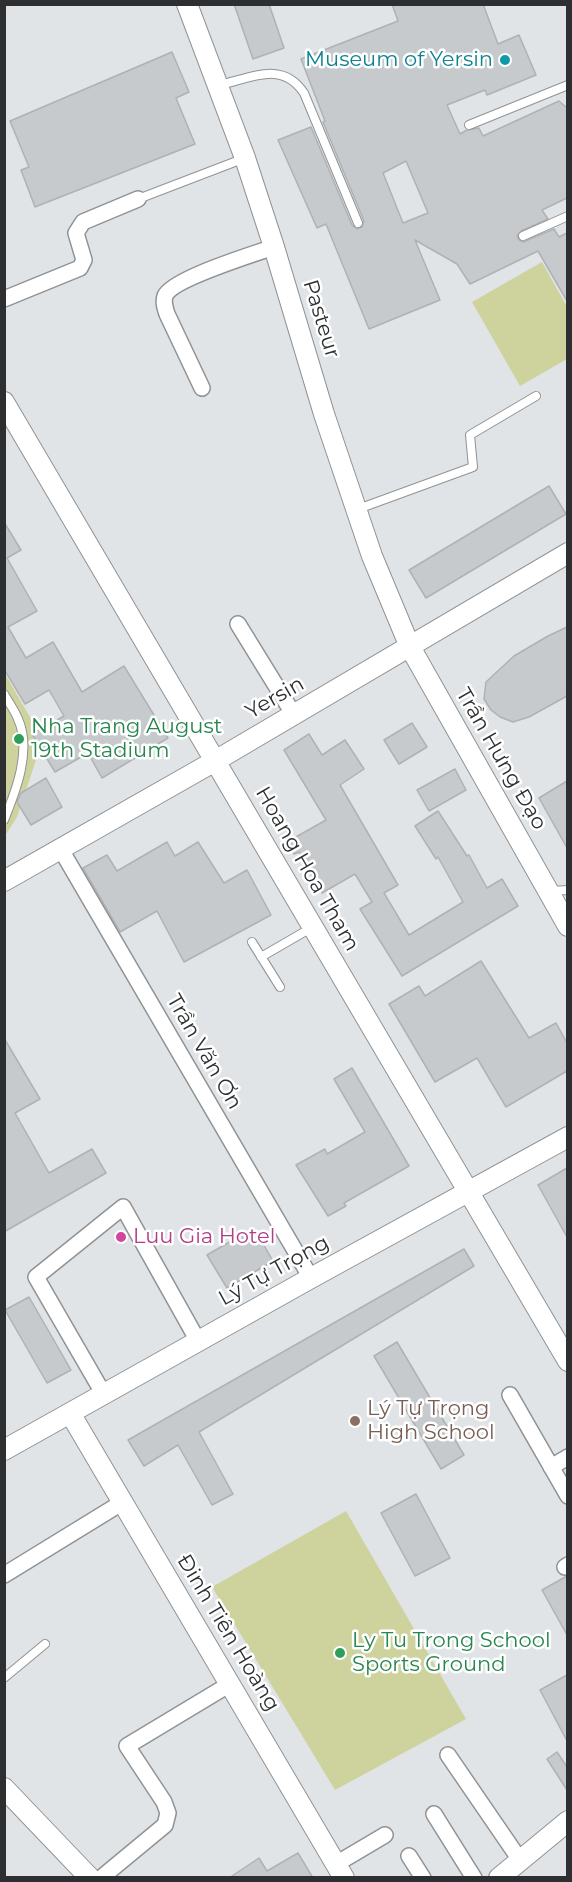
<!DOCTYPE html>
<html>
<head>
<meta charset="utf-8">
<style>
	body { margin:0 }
	#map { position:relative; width:572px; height:1882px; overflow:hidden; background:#e0e4e6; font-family:Montserrat,sans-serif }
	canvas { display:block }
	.frame { position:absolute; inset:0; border:6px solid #2d2f30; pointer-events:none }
</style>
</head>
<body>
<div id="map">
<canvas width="572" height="1882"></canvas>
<div class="frame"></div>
</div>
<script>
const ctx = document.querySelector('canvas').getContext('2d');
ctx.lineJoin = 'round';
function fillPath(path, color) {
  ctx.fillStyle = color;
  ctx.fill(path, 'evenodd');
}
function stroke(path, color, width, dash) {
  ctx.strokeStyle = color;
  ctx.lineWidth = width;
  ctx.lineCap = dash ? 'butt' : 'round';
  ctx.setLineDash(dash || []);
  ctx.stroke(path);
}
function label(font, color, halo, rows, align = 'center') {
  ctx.font = font + ' Montserrat,sans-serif';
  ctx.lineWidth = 5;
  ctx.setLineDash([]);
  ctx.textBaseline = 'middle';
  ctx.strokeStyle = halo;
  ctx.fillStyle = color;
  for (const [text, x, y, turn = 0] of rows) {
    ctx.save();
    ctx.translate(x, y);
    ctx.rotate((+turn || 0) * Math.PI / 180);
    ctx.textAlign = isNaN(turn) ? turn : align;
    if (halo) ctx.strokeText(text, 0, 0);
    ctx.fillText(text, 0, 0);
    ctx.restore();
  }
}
fillPath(new Path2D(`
	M542 262 567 307V359L520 386 472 302Z
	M4 672 31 719 36 760 17 817 5 836Z
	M346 1511 466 1719 335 1790 212 1587Z`), '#ced29d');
const building = new Path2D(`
	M234 4H269L284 48 253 59Z
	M392 4H483L498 44 519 35 536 75 487 95 485 90 447 105 460 134 467 130 479 128 483 136 559 101 567 108V198L542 210 548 219 521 231 517 236 519 240 523 242 554 229 559 237 567 233V301L538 251 470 284 457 264 415 240 440 300 369 329 326 224 317 228 278 140 311 127 352 225 357 229 362 227 364 221 323 122 325 121 301 59 398 21ZM406 161 428 213 403 223 383 173Z
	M172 52 189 92 176 98 195 144 35 207 21 170 29 167 10 121Z
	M549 486 566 514 426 598 409 570Z
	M4 522 21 550 7 558 37 611 8 627 26 658 53 642 82 692 124 666 168 738 102 778 88 753 55 772 32 734 64 716 49 690 25 704 4 669Z
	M567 627V696L529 717 513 722 500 717 491 710 484 699 486 682 514 656 548 636Z
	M412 723 427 747 399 764 384 740Z
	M309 734 322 755 345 740 364 769 340 785 398 885 384 893 409 935 463 902 438 857 436 859 415 826 438 811 467 856 469 855 487 888 502 879 518 906 402 976 360 909 372 902 355 874 322 893 299 852 294 854 287 842 326 820 284 750Z
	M455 769 466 790 429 811 417 790Z
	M46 778 62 807 31 825 17 802 21 793Z
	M567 781V848L539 798Z
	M167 842 175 856 198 842 224 883 247 870 271 915 184 962 157 911 120 932 83 868 107 855 117 871Z
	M481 961 529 1038 556 1023 567 1043V1071L506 1107 477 1058 435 1082 389 1004 419 986 425 996Z
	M4 1038 40 1099 15 1113 49 1173 92 1149 106 1173 4 1232Z
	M352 1068 409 1166 344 1203 346 1206 328 1216 296 1165 325 1149 327 1154 365 1132 334 1079Z
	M567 1168V1237L538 1185Z
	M254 1228 273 1261 227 1288 207 1255Z
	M464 1249 474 1266 199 1432 233 1494 212 1505 178 1445 144 1466 128 1440Z
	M29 1297 71 1370 47 1383 5 1310Z
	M397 1342 464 1455 441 1469 374 1356Z
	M416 1494 450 1558 415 1576 381 1513Z
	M567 1576V1635L542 1590Z
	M567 1675V1741L540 1690Z
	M557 1752 567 1767V1790L547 1759Z
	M298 1853 313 1878H229L259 1858 267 1871Z`);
fillPath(building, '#c6cacc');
stroke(building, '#afb2b4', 1.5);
const service = new Path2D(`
	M219 85C252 78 282 60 304 93L358 223
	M469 125 568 85
	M138 199 245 158
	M523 236 568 216
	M358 509 473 467 470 435 536 396
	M4 694C9 703 15 711 18 719 32 750 16 791 4 820
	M551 891 568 890
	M252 942 280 987
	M261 957 311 928
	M4 1678 45 1644`);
const minor = new Path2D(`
	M4 299 80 268 84 260 76 233 83 222 138 199
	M202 388 167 314C165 308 163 302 165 296 172 279 254 254 274 247
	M238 624 294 715
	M60 848 311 1278
	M103 1393 36 1277 123 1207 198 1341
	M510 1395 568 1496
	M551 1467 568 1457
	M565 1567 568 1565
	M4 1575 123 1502
	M448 1755 520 1860
	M434 1814 474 1878
	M409 1856 423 1878
	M336 1864 385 1835
	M101 1878 165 1825 168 1813 164 1802 127 1746 230 1684`);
const tertiary = new Path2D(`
	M187 4 245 158 274 247 324 414 372 556 410 647 568 926
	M4 402 568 1361
	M4 881 215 761 568 553
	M70 1413 344 1878
	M4 1450 311 1278 568 1137
	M4 1788 90 1878
	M499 1878 568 1821`);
stroke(service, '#909395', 10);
stroke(minor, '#909395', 18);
stroke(tertiary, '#909395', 22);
stroke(service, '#fff', 8);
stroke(minor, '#fff', 15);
stroke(tertiary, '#fff', 20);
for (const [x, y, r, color] of [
	[505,60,6,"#0f9aa8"],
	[19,739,6,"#2e9e5b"],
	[121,1237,6,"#d1479c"],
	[355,1421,6,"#8d6e63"],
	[340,1653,6,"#2e9e5b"]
]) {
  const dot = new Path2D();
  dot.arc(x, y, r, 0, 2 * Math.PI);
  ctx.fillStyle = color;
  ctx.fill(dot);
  stroke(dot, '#fff', 2);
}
label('21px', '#0d838f', '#fff', [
	["Museum of Yersin",493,60]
], 'right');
label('21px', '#2d2f30', '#fff', [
	["Pasteur",321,319,73],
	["Yersin",275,698,-30],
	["Trần Hưng Đạo",501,759,60],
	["Hoang Hoa Tham",307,869,60],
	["Trần Văn Ơn",204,1052,60],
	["Lý Tự Trọng",274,1271,-29],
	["Đinh Tiên Hoàng",228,1633,59]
]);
label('21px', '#27864d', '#fff', [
	["Nha Trang August",31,727],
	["19th Stadium",31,751],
	["Ly Tu Trong School",352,1641],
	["Sports Ground",352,1665]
], 'left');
label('21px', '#b23c85', '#fff', [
	["Luu Gia Hotel",133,1237]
], 'left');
label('21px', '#785e54', '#fff', [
	["Lý Tự Trọng",367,1409],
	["High School",367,1433]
], 'left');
</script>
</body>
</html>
